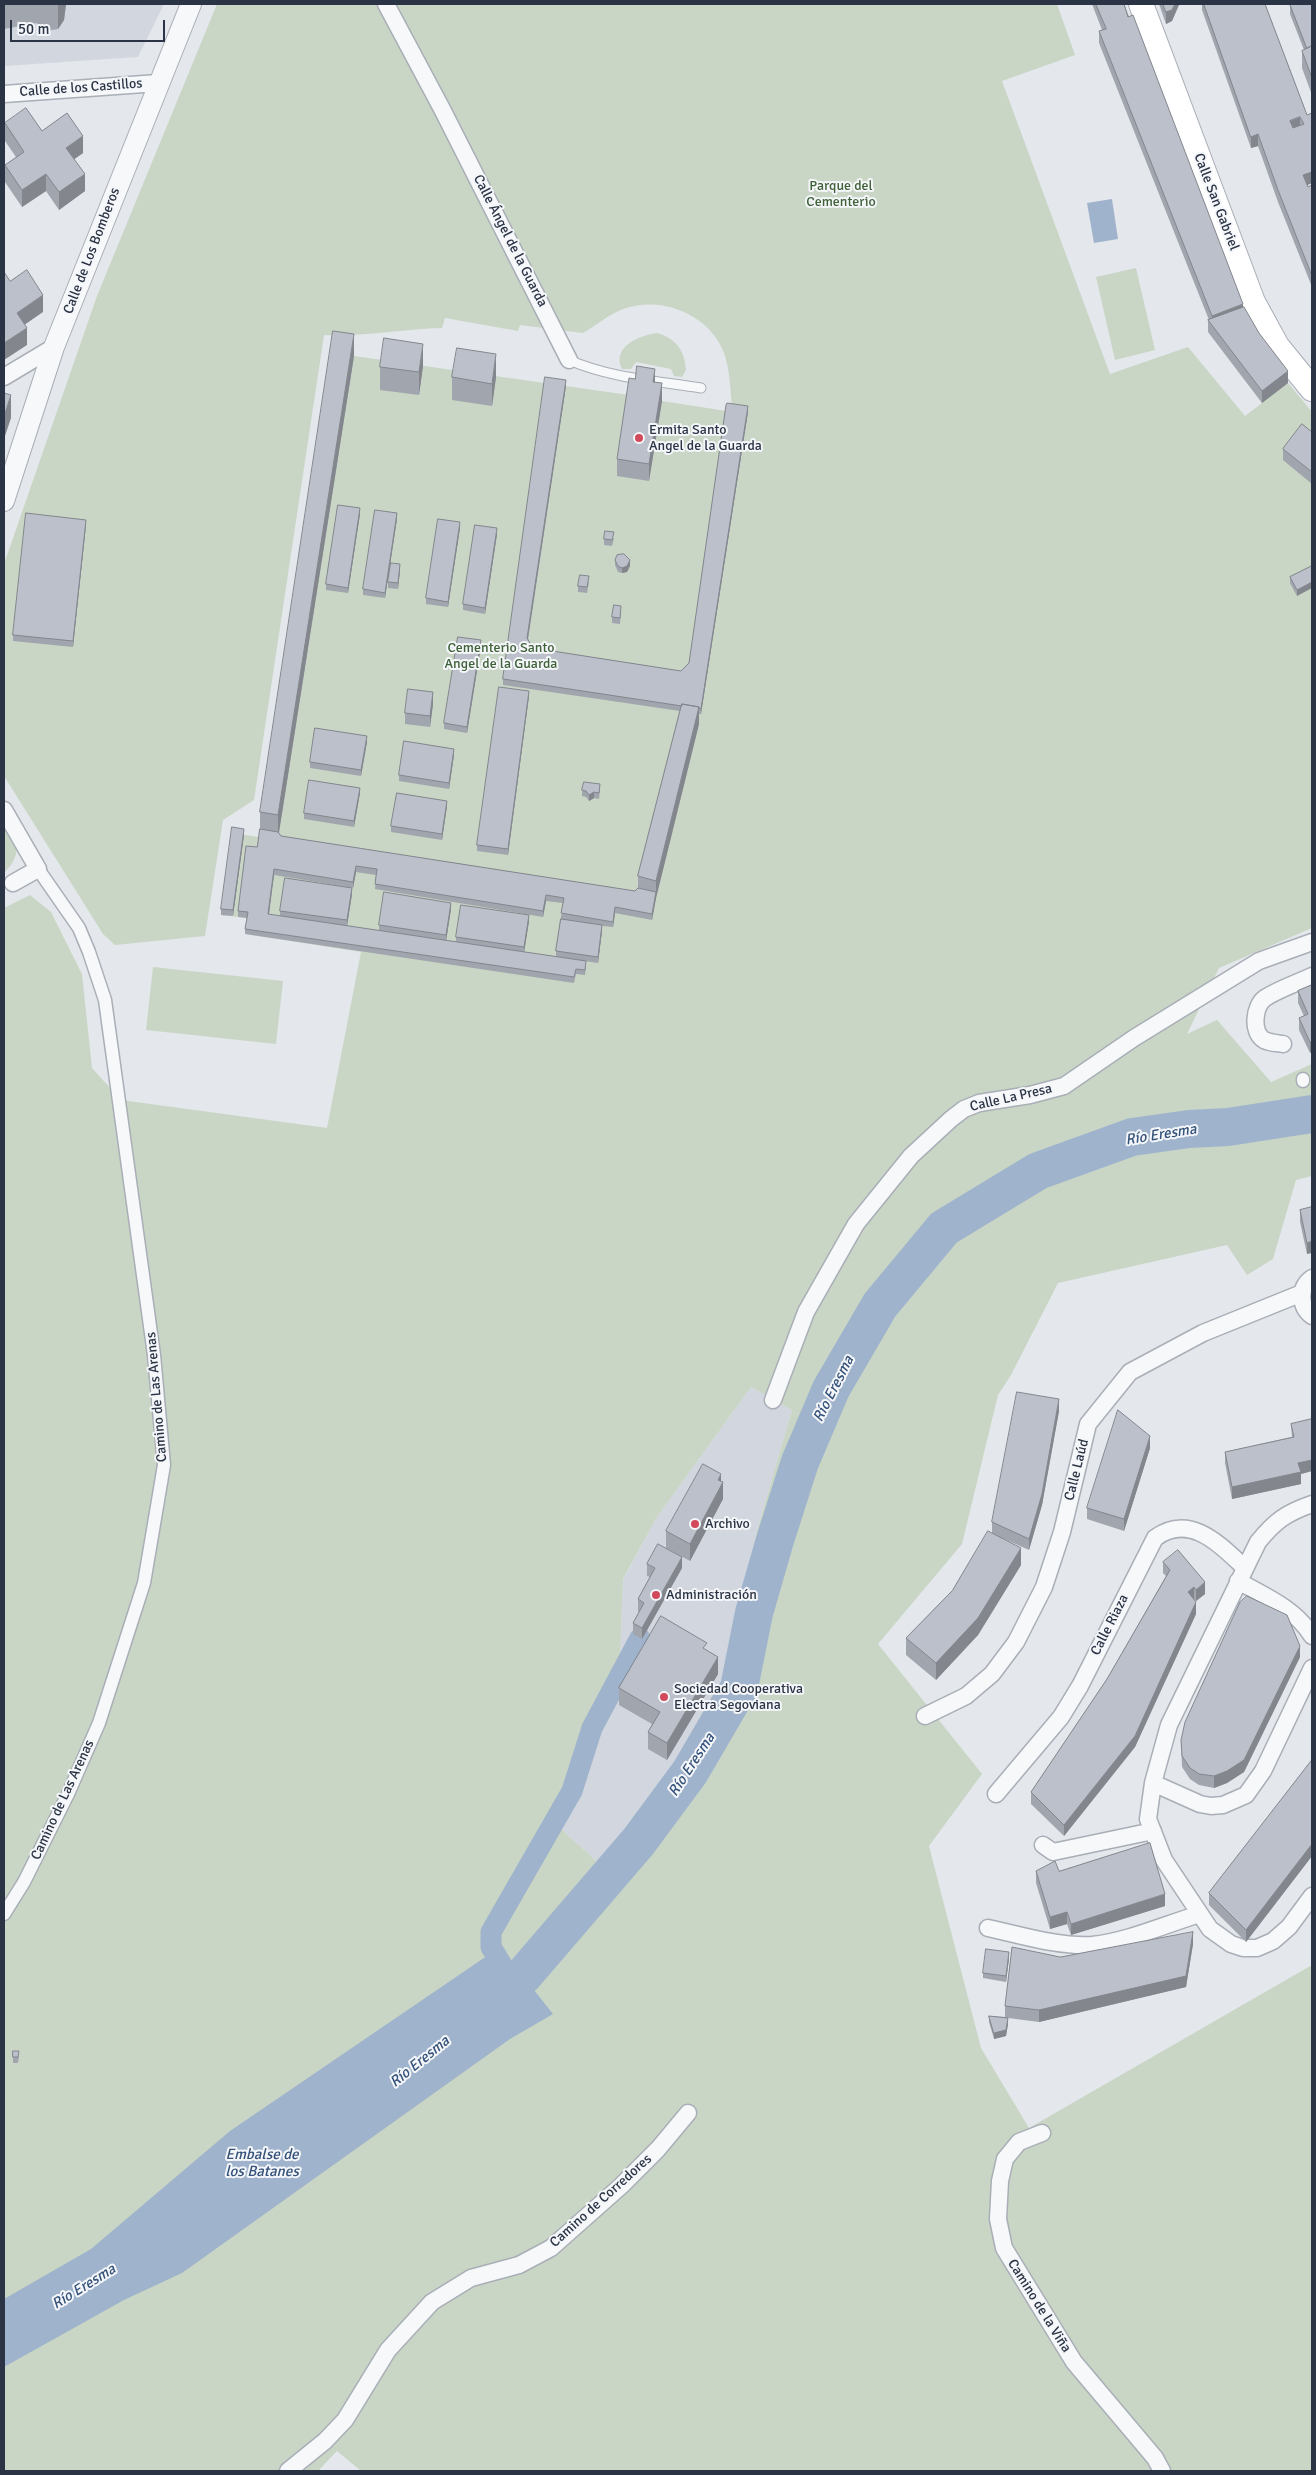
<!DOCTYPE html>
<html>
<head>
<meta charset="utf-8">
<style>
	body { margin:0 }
	#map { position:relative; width:1316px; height:2475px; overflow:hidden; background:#e4e7ec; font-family:Signika,sans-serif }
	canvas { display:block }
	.frame { position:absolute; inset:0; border:5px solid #2b3445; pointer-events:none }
	.scale { position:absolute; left:10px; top:20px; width:155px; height:22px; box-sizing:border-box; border:2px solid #2b3445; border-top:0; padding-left:6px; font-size:15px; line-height:18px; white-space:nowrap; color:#2b3445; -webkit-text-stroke:4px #f4f6f9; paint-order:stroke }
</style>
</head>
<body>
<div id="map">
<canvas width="1316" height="2475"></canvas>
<div class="frame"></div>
<div class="scale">50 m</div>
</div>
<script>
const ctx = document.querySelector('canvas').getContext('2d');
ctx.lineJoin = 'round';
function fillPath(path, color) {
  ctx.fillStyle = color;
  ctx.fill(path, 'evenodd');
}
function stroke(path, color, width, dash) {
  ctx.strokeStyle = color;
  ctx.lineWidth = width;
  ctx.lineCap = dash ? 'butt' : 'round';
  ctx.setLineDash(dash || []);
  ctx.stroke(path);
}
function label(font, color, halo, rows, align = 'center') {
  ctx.font = font + ' Signika,sans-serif';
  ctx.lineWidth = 4;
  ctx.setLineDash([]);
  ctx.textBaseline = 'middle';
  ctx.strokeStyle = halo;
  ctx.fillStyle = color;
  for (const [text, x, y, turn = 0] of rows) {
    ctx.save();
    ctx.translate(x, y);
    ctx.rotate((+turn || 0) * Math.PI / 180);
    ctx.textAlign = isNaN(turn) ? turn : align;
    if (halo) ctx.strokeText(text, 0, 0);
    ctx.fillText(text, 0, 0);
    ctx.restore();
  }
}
fillPath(new Path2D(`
	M4 4H164L138 57 4 66Z
	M751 1387 792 1410 757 1531 748 1584 727 1662 733 1666 720 1686 706 1725 694 1750 659 1805 629 1844 606 1870 559 1827 580 1791 593 1740 620 1660 623 1580 657 1517Z`), '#d2d6de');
fillPath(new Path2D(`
	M217 4H1057L1075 55 1002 81 1110 374 1188 347 1245 416 1288 383 1312 412V928L1219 968 1187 1034 1217 1020 1271 1082 1312 1064V1176L1296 1180 1273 1259 1247 1275 1227 1245 1058 1283 1011 1375 998 1395 962 1544 878 1644 982 1774 929 1846 981 2048 1029 2128 1312 1965V2471H361L337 2451 318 2471H4V908L30 895 51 912 82 974 92 1068 121 1100 327 1128 361 952 245 934 248 918 221 915 232 833 259 837 333 353 629 395 649 480 662 401 726 411 732 406C730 388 730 370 724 353 710 315 663 296 626 308 610 313 597 325 583 333L520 325 518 331 445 318 442 328C403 329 363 337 324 335L254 800 223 820 205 936 115 945 103 934 4 776V564L97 296ZM751 1387 792 1410 757 1531 748 1584 727 1662 732 1666C716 1693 709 1722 694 1749 670 1793 639 1833 606 1870L559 1827 580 1791 593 1740 620 1660 623 1579 657 1517Z
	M1136 268 1155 350 1115 360 1096 277Z
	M657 333C676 338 685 351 686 370L682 377 674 376 671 369 636 362 631 369H622C611 347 640 335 657 333Z
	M4 822C17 843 24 852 4 873Z
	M153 967 283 981 276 1044 146 1030Z`), '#c9d6c5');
fillPath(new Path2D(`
	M1112 199 1118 239 1094 243 1087 203Z
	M500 1947 553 2014 510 2039 182 2273 124 2300 4 2367V2299L91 2249 230 2131Z`), '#9fb4cc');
stroke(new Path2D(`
	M508 1975 491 1947V1932L572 1791 592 1728 640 1638`), '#9fb4cc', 21);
stroke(new Path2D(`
	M484 2009 523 1976 639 1841 690 1772 739 1688 754 1613 775 1540 800 1462 831 1389 880 1305 944 1228 1038 1171 1132 1137 1189 1129 1228 1127 1312 1114`), '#9fb4cc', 38);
const service = new Path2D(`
	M569 360C610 378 657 381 701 388`);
const pedestrian = new Path2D(`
	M1303 1079V1081
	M4 1914 24 1882 68 1794 99 1723 144 1583 164 1465 154 1355 105 1000 89 952 79 928 38 869`);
const minor = new Path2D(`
	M386 4 442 109 569 360
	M4 94 158 83
	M4 377 54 347
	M4 810 38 869 13 883
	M1283 1044C1277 1043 1270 1043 1264 1040 1251 1032 1254 1006 1265 998 1279 989 1297 983 1312 976
	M1312 1278C1299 1287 1299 1306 1312 1316
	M773 1400 806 1312 856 1224 911 1156 951 1119 964 1109 979 1103 1030 1095 1064 1086 1134 1038 1259 961 1312 942
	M1312 1504C1286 1513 1275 1521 1258 1542L1169 1725 1153 1783 1148 1819 1164 1860 1210 1929 1231 1944 1243 1948H1257L1273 1941 1289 1927 1312 1896
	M1238 1581C1265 1596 1296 1609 1312 1636
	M925 1716 966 1696 992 1674 1016 1642 1044 1587 1062 1532 1088 1424 1130 1372 1203 1333 1302 1293
	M1153 1783 1200 1804 1211 1806 1223 1805 1246 1795 1263 1771 1312 1668
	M996 1794 1061 1717 1080 1686 1155 1538C1190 1512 1220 1545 1245 1568
	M1043 1845 1053 1852 1153 1831
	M988 1928C1021 1935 1058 1947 1092 1945 1126 1942 1166 1924 1200 1914
	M1042 2133 1019 2142 1005 2159 1000 2181 998 2219 1004 2248 1074 2362 1155 2458 1162 2471
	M288 2471 325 2441 345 2420 388 2350 432 2302 471 2278 519 2265 551 2248 621 2186 658 2149 688 2113`);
const tertiary = new Path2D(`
	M4 501 54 347 191 4`);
const secondary = new Path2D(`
	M1141 4 1253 302 1277 346 1312 389`);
stroke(service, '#a9aeb7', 11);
stroke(pedestrian, '#a9aeb7', 15);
stroke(minor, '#a9aeb7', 19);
stroke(tertiary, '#a9aeb7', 22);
stroke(secondary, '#a9aeb7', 26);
stroke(service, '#f7f8fa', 9);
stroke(pedestrian, '#f7f8fa', 12);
stroke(minor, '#f7f8fa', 16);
stroke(tertiary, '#f7f8fa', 20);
stroke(secondary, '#fff', 24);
fillPath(new Path2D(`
	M4 4H66L64 20 58 29 39 32 37 23 4 29Z
	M1092 4H1124L1243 307 1288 383 1262 403 1208 332V320H1209L1099 43V31L1102 30Z
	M1159 4H1179L1172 21 1166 24Z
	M1202 4H1265L1307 115 1312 183 1307 185 1308 187 1312 185V287L1278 202 1258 146 1251 148 1202 10Z
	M1290 4H1312V95L1302 68V51L1304 50 1290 14Z
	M5 123 42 131 83 153 74 159 85 191 59 210 46 191 22 207 5 182V165L16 157 5 141Z
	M354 356 279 833 281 836 635 891 638 888V876L680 711 503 685V679L566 386 528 640 533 648 681 671 689 663 748 412 701 714H699V724L656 898 652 920 615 913 613 927 602 926V931L598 963 564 958 586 967 585 975 576 974 574 983 245 934V929L247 918 238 917V911L257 847 260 829V812ZM356 872 376 875 375 889 543 917 546 901 563 903 556 951V957L524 952 529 921 456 937V942L446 941 451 909 379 925V931L347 926 352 894 280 911V916L269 915 274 875 353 888Z
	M423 366 419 395 380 390V367Z
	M452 377H496L492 406 452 400Z
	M655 382 662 401 649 481 617 476V459Z
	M1312 432V484L1283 460V449Z
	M360 514 348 593 326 590V584Z
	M397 519 385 598 363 595V589Z
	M86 525 73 647 13 641V635Z
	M460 528 448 607 426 604V598Z
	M497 534 485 614 463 610V604Z
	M614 538 612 546 604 545V539Z
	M615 560 630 566 627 572 622 573 618 572 615 565Z
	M1312 566 1297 596 1290 583V577Z
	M400 570 398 589 388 588V582Z
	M589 582 587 593 578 592V586Z
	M621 612 620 624 612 623V617Z
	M481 646 467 733 444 729V723Z
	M529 696 508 855 477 851V845Z
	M433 704 430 727 405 724V713Z
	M367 742 361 776 310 768V762Z
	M454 755 449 789 399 781V775Z
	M582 790H600L599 799 594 798 589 801 586 797 582 796Z
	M360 793 354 827 304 819V813Z
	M447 806 442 840 391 832V826Z
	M244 835 233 916 221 915V909Z
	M1312 985 1310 1053 1299 1030V1018L1304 1016 1298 1003V991Z
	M1312 1207 1307 1254 1300 1222V1210Z
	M1059 1411 1042 1505 1029 1550 1002 1538 1021 1565 978 1635 936 1680 906 1655V1638L952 1591 992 1533V1522Z
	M1312 1419V1471L1301 1474V1484L1232 1499 1225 1463V1452L1292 1437 1291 1424Z
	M1150 1448 1124 1531 1087 1519V1508Z
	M721 1481 723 1499 690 1561 666 1548V1531Z
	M1163 1562 1205 1594 1196 1601 1193 1599 1196 1614 1135 1747 1064 1836 1031 1804V1792L1107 1679 1166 1576 1163 1573Z
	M647 1564 682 1568 642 1639 633 1634V1623L639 1612 638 1611V1599L650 1577 647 1576Z
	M707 1650 718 1674 667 1760 648 1749V1732L652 1724 619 1705V1688Z
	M1300 1657 1244 1772 1227 1783 1214 1788 1199 1785 1190 1779 1182 1767 1181 1740Z
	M1312 1760V1856L1246 1942 1209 1905V1893Z
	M1036 1871H1059L1165 1906 1071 1935 1067 1924 1050 1929 1036 1883Z
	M1193 1944 1186 1987 1039 2022 1008 2018V2024L1006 2036 994 2039 989 2022V2016L1005 2017V2006L1060 1957Z
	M1009 1958 1006 1982 983 1978V1973Z
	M13 2051 19 2057 18 2063H13Z`), '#a1a5ae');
fillPath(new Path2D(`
	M58 4H66L64 20 58 29Z
	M1175 4H1179V5L1172 21 1166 24V12Z
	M1300 117V129L1290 133V121Z
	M1258 134V146L1251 148V137Z
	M83 136V153L66 165V148Z
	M1312 172V183L1303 187V175Z
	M46 174V191L22 207V190Z
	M85 174V191L59 210V192Z
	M43 295V312L17 330V313Z
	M1243 304V316L1212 326V316Z
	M27 328V345L4 360V343Z
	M354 334V356L278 838V815Z
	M423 344V366L419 395V372Z
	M496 354V377L492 406V384Z
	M655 369V386L653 382Z
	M1288 371V383L1262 403V391Z
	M566 380V386L527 644V638Z
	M662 383V401L649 481V464Z
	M11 395V418L4 439V416Z
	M748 406V412L701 714V709Z
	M360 508V514L348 593V588Z
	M397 513V519L385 598V593Z
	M86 520V525L73 647V641Z
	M460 522V528L448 607V602Z
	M497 528V534L485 614V608Z
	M630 560V566L627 572 622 573V568Z
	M400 564V570L398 589V583Z
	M1312 582V588L1297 596V590Z
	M481 640V646L467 733V727Z
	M529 691V696L508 855V849Z
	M433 692V704L430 727V716Z
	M699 707V724L656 898 652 920V914L656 892V881Z
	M367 736V742L361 776V770Z
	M454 749V755L449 789V783Z
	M360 788V793L354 827V821Z
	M594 792V798L589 801V795Z
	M447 801V806L442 840V834Z
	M244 829V835L233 916V910Z
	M356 866V872L353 888V882Z
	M274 869V875L268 920V914Z
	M352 888V894L347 926V920Z
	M546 895V901L543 917V911Z
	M451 903V909L446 941V935Z
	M615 907V913L613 927V922Z
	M529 915V921L524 953V947Z
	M602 925V931L598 963V957Z
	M1312 1041V1052L1310 1053V1042Z
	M1312 1241V1253L1307 1254V1243Z
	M1059 1399V1411L1042 1505 1029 1550V1539Z
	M1150 1436V1448L1124 1531V1519Z
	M1312 1460V1471L1301 1474V1484L1232 1499V1487L1298 1463Z
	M721 1474V1485L723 1482V1499L690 1561V1544Z
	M1021 1548V1565L978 1635 936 1680V1663Z
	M682 1557V1568L642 1639V1628Z
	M1205 1582V1594L1196 1601V1590Z
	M1194 1587V1598L1188 1603V1592Z
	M1196 1602V1614L1135 1747 1064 1836V1825Z
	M1300 1646V1657L1244 1772 1227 1783 1214 1788V1776Z
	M718 1657V1674L667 1760V1743Z
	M1312 1844V1856L1246 1942V1930Z
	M1165 1894V1906L1071 1935V1924Z
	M1067 1912V1924L1050 1929V1917Z
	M1193 1932V1944L1186 1987 1039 2022V2010Z
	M1009 1952V1958L1006 1982V1976Z
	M1008 2018V2024L1006 2036 994 2039V2033Z`), '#83868d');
const building = new Path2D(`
	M1096 4H1124L1128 17 1133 15 1243 304 1212 316 1099 31 1106 29Z
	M1163 4H1175L1172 10 1166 12Z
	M1204 4H1265L1307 115 1312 113V172L1303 175 1308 187 1312 185V276L1278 190 1258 134 1251 137ZM1300 117 1304 124 1293 128 1290 121Z
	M1290 4H1312V46L1307 48Z
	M1312 46V78L1302 51Z
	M26 108 42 131 67 113 83 136 66 148 85 174 59 192 46 174 22 190 5 165 24 152 5 123Z
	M27 270 43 295 17 313 27 328 4 343V272L10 281Z
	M1244 307 1259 333 1288 371 1262 391 1208 320Z
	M333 331 354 334 278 815 260 812Z
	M384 338 423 344 419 372 380 367Z
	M457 348 496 354 492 384 452 377Z
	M637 366 655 369 653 382 662 383 649 464 617 459 629 378 635 379Z
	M545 377 566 380 527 638 533 648 681 671 689 663 726 405 727 403 748 406 701 709 699 708V707L682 704V706L503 679Z
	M4 393 11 395 4 416Z
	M1302 424 1312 432V472L1283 449Z
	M338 505 360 508 348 588 326 584Z
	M375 510 397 513 385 593 363 589Z
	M26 513 86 520 73 641 13 635Z
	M438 519 460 522 448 602 426 598Z
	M475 525 497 528 485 608 463 604Z
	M605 531 614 532 612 540 604 539Z
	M624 554 630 560 627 566 622 568 618 566 615 560 617 555Z
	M391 563 400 564 398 583 388 582Z
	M1312 566V582L1297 590 1290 577Z
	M580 575 589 576 587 587 578 586Z
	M614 605 621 606 620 618 612 617Z
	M458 637 481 640 467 727 444 723Z
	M499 687 529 691 508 849 477 845Z
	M408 689 433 692 430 716 405 713Z
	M682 704 699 707 656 881 638 876Z
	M315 728 367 736 361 770 310 762Z
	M404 741 454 749 449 783 399 775Z
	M309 780 360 788 354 821 304 813Z
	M584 782 600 784 599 793 594 792 589 795 586 791 582 790Z
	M397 793 447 801 442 834 391 826Z
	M232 827 244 829 233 910 221 909Z
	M260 829 278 832 281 836 635 891 638 888 656 892 652 914 615 907 613 922 561 913 564 898 546 895 543 911 375 884 377 869 356 866 353 882 274 869 268 914 586 961 585 970 576 969 574 977 245 929 248 912 238 911 246 846 257 847Z
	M285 878 352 888 347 920 280 911Z
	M384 892 451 903 446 935 379 925Z
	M461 905 529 915 524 947 456 937Z
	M561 919 602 925 598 957 556 951Z
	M1312 985V1041L1310 1042 1299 1018 1308 1014 1298 991Z
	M1312 1207V1241L1307 1243 1300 1210Z
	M1017 1392 1059 1399 1042 1494 1029 1539 992 1522Z
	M1118 1410 1150 1436 1124 1519 1087 1508Z
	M1312 1419V1460L1298 1463 1301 1472 1232 1487 1225 1452 1294 1437 1291 1424Z
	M703 1464 721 1474 718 1480 723 1482 690 1544 666 1531Z
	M988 1531 1021 1548 978 1618 936 1663 906 1638 952 1591Z
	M658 1544 682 1557 642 1628 633 1623 644 1603 638 1599 655 1568 647 1564Z
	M1178 1550 1205 1582 1196 1590 1194 1587 1188 1592 1196 1602 1135 1736 1064 1825 1031 1792 1107 1679 1170 1570 1163 1562Z
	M1247 1596 1287 1615 1300 1646 1244 1760 1227 1771 1214 1776 1199 1774 1190 1768 1182 1756 1181 1740 1185 1722 1240 1602Z
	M661 1616 707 1643 703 1648 718 1657 667 1743 648 1732 660 1712 619 1688Z
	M1312 1760V1844L1246 1930 1209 1893Z
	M1150 1843 1165 1894 1071 1924 1067 1912 1050 1917 1036 1871 1055 1861 1059 1871Z
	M1193 1932 1186 1976 1039 2010 1005 2006 1012 1947 1060 1957Z
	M986 1949 1009 1952 1006 1976 983 1973Z
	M989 2016 1008 2018 1006 2030 994 2033Z
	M13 2051H19L18 2057H13Z`);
fillPath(building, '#bbc0ca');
stroke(building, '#83868d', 1);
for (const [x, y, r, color] of [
	[639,438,5,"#d1495b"],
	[695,1524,5,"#d1495b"],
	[656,1595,5,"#d1495b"],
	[664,1697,5,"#d1495b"]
]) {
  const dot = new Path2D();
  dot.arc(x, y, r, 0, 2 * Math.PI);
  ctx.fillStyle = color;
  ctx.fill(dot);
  stroke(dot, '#f4f6f9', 2);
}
label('14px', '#2b3445', '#f4f6f9', [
	["Calle de los Castillos",81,88,-4],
	["Calle San Gabriel",1216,202,69],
	["Calle Ángel de la Guarda",510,241,63],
	["Calle de Los Bomberos",92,251,-69],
	["Calle La Presa",1011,1098,-13],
	["Camino de Las Arenas",157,1397,-95],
	["Calle Laúd",1077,1470,-76],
	["Calle Riaza",1110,1625,-63],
	["Camino de Las Arenas",63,1800,-65],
	["Camino de Corredores",601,2201,-42],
	["Camino de la Viña",1039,2306,58]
]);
label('14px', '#3f6138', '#f4f6f9', [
	["Parque del",841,186],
	["Cementerio",841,202],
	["Cementerio Santo",501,648],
	["Angel de la Guarda",501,664]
]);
label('14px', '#2b3445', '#f4f6f9', [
	["Ermita Santo",649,430],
	["Angel de la Guarda",649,446],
	["Archivo",705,1524],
	["Administración",666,1595],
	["Sociedad Cooperativa",674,1689],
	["Electra Segoviana",674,1705]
], 'left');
label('italic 15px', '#34527a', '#f4f6f9', [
	["Río Eresma",1161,1135,-9],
	["Río Eresma",834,1389,-63],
	["Río Eresma",692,1765,-57],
	["Río Eresma",420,2062,-39],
	["Embalse de",262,2155],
	["los Batanes",262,2172],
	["Río Eresma",84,2287,-32]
]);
</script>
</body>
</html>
